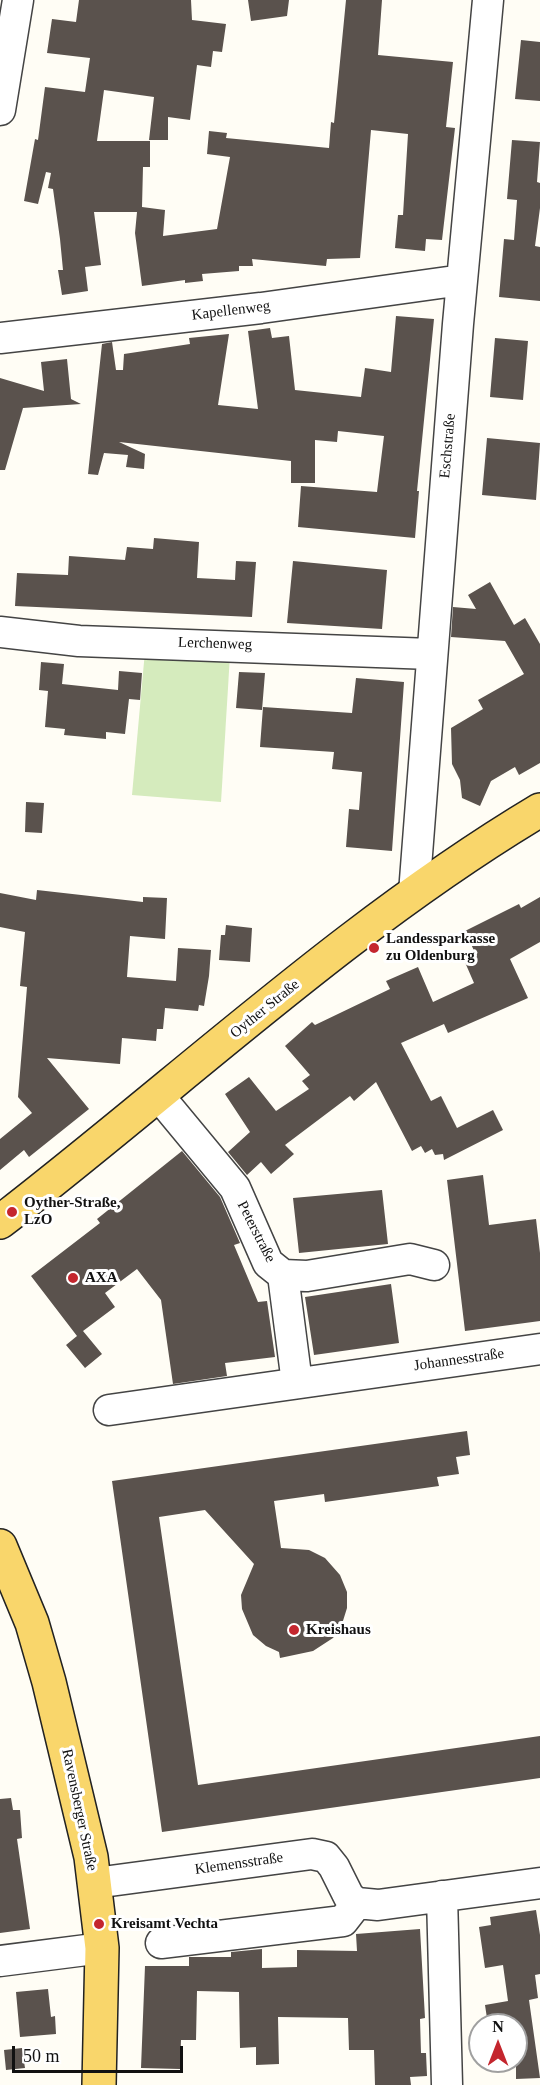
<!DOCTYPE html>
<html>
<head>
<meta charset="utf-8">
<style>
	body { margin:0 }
	#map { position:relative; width:540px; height:2085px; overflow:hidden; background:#fffdf5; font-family:"Times New Roman",serif }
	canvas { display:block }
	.north { position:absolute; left:468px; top:2013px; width:60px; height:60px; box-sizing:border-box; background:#fff; border:2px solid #a0a0a0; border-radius:50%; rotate:0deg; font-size:16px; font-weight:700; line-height:24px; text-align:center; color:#111 }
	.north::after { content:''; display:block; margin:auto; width:21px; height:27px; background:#c4262e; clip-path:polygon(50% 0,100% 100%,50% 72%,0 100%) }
	.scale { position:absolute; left:12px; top:2046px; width:171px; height:27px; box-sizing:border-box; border:3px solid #111; border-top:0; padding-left:8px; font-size:18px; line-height:21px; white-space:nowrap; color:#111; -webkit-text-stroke:4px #fff; paint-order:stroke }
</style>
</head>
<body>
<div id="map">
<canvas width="540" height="2085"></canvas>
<div class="north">N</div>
<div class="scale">50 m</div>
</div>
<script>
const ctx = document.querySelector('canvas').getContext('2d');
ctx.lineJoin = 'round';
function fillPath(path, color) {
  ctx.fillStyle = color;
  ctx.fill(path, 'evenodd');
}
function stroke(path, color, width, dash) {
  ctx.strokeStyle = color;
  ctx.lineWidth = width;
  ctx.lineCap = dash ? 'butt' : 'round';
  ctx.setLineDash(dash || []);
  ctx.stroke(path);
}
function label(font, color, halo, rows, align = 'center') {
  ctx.font = font + ' "Times New Roman",serif';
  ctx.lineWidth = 6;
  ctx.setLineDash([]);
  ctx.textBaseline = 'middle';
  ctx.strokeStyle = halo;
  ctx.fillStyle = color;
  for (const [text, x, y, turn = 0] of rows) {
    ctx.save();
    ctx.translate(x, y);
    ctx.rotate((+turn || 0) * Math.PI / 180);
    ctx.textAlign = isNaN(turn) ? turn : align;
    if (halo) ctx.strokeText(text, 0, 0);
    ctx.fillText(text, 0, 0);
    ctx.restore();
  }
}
fillPath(new Path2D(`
	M145 651 230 655 221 802 132 795Z`), '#d5ebbd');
fillPath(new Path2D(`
	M79 0H191L192 20 226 24 222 52 213 51 211 67 197 65 190 120 168 117V140H149L154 97 104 90 97 141H150V167H143L142 207 165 210 163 236 217 229 230 157 207 154 209 131 227 133 226 138 329 148 331 122 334 123 346 0H382L378 55 453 62 446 127 455 128 442 240 426 239 425 251 395 248 398 215H403L408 134 371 130 360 258 327 259 326 266 252 259 253 266H239V271L202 274 203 281 185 283V280L142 286 135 233 137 212H94L101 265 85 267 88 291 62 295 58 270H63L60 239 53 189 48 188 51 173 46 172 38 204 24 201 35 139 38 140 45 87 85 92 90 58 47 53 52 19 76 22Z
	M248 0H289L287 16 251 21Z
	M521 40 540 42V101L515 99Z
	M512 140 540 142 537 182 540 183V208L535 246 540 247V301L499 297 504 239 514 240 517 200 507 199Z
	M396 316 434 319 417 491H419L415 538 298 527 301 486 377 492 384 436 338 431 337 442 315 440V483H291V461L119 442 145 454 144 469 126 467 128 455 104 453 98 475 88 474 102 344 112 342 116 370H123L124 354 190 344 189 338 229 334 218 405 258 409 248 331 270 328 272 338 289 336 295 390 361 397 365 368 391 372Z
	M495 338 528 341 523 400 490 397Z
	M67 359 71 399 81 404 23 408 5 470H0V378L44 391 41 362Z
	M487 438 540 443 536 500 482 495Z
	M154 538 199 542 197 578 235 580 236 561 256 562 252 617 15 606 17 573 68 575 69 556 125 560 127 547 153 549Z
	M293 561 387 570 382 629 287 623Z
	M490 582 514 625 525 618 540 644V763L519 775 515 767 491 781 480 806 462 798 460 780 452 764 451 728 483 709 478 700 524 674 505 641 451 637 453 607 476 609 468 595Z
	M41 662 64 664 62 684 118 690 119 671 142 673 140 700 129 699 125 734 106 732V739L64 735 65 729 45 727 48 691 39 690Z
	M239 672 265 673 262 710 236 708Z
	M356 678 404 682 392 851 346 847 349 809 359 810 362 772 332 769 334 752 260 747 263 707 352 713Z
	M26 802 44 803 42 833 25 832Z
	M37 890 143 902V897L167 898 165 939 130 936 127 977 176 981 178 948 211 950 209 976 204 1006 199 1005 198 1011 165 1008 163 1029H157L156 1041 122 1038 120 1064 47 1058 89 1109 29 1157 24 1150 0 1170V1139L32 1113 18 1097 27 987 20 986 25 932 0 927V893L36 900Z
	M540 897V942L510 959 528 998 448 1033 444 1024 401 1043 431 1101 441 1096 457 1128 493 1110 503 1130 444 1160 443 1154 435 1155 432 1149 425 1153 421 1146 412 1151 376 1082 354 1101 350 1096 285 1145 294 1154 271 1174 261 1162 247 1175 228 1152 250 1132 225 1094 249 1077 276 1111 309 1089 302 1081 310 1075 285 1046 312 1022 315 1025 390 989 386 981 418 967 433 1002 474 983 464 960 476 955 465 931 519 904 521 908Z
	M226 925 252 928 250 962 219 960 221 935H225Z
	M182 1151 220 1197 240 1243 234 1245 258 1302 267 1301 275 1357 225 1363 227 1376 173 1384 161 1300 137 1269 105 1293 115 1307 83 1331 102 1354 85 1368 66 1345 77 1336 31 1276 100 1223 97 1219Z
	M483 1175 489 1225 536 1219 540 1253V1321L465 1331 447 1180Z
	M382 1190 388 1244 299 1253 293 1198Z
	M391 1284 399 1343 314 1355 305 1297Z
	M467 1431 470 1455 456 1457 459 1474 437 1477 439 1486 325 1502 324 1494 274 1501 281 1548 309 1550 325 1558 340 1575 347 1592V1608L342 1624 333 1638 313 1651 280 1658 279 1652 266 1646 253 1635 242 1609 241 1595 254 1564 205 1510 159 1517 198 1785 540 1736V1778L162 1832 112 1481Z
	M11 1798 13 1810H20L22 1838 17 1839 30 1929 0 1933V1799Z
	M536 1910 540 1935V1974L535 1975 538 1998 529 2000 540 2078 516 2079V2025H488L485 2005 508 2001 503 1965 485 1968 479 1927 491 1925 490 1917Z
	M420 1929 425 2018 420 2019 421 2053H426L427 2076 410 2077 411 2085H375L374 2050H349L348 2018 278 2017 279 2064 256 2065V2047L240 2048 239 1992 197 1991 196 2040H181L180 2069 141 2068 145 1966H189V1957H231V1952L262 1949V1968L297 1967V1950L357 1951 356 1934Z
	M48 1989 51 2017 55 2016 56 2034 20 2037 16 1992Z
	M22 2048 25 2068 6 2070 4 2050Z`), '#5a524d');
const minor = new Path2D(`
	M0 110 18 0
	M0 338 261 308 462 280
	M0 632 79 641 431 654
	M414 893 458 324 488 0
	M158 1095 235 1188 268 1263 283 1275 307 1276 410 1259 434 1265
	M283 1275 297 1383
	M109 1410 540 1349
	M95 1883 312 1854 326 1857 334 1867 349 1897 357 1903 378 1905 540 1883
	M442 1896 447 2085
	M161 1943 343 1921 357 1903
	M0 1961 102 1948`);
const major = new Path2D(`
	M0 1222C179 1084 346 926 540 810
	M0 1546 32 1623 49 1682 91 1857 102 1948 99 2085`);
stroke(minor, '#444', 33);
stroke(major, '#222', 36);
stroke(minor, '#fff', 30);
stroke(major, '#f9d66b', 33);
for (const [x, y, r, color] of [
	[374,948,6,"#c4262e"],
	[12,1212,6,"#c4262e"],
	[73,1278,6,"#c4262e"],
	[294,1630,6,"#c4262e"],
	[99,1924,6,"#c4262e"]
]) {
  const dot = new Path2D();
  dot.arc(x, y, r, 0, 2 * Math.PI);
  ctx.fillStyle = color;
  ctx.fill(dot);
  stroke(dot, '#fff', 2);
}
label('15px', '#111', '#fff', [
	["Kapellenweg",231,311,-7],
	["Eschstraße",448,446,-85],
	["Lerchenweg",215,644,2],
	["Oyther Straße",265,1009,-39],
	["Peterstraße",256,1232,63],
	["Johannesstraße",459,1360,-8],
	["Ravensberger Straße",79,1810,78],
	["Klemensstraße",239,1864,-8]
]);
label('bold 15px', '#111', '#fff', [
	["Landessparkasse",386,939],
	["zu Oldenburg",386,956],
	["Oyther-Straße,",24,1203],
	["LzO",24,1220],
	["AXA",85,1278],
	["Kreishaus",306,1630],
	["Kreisamt Vechta",111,1924]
], 'left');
</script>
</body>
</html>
